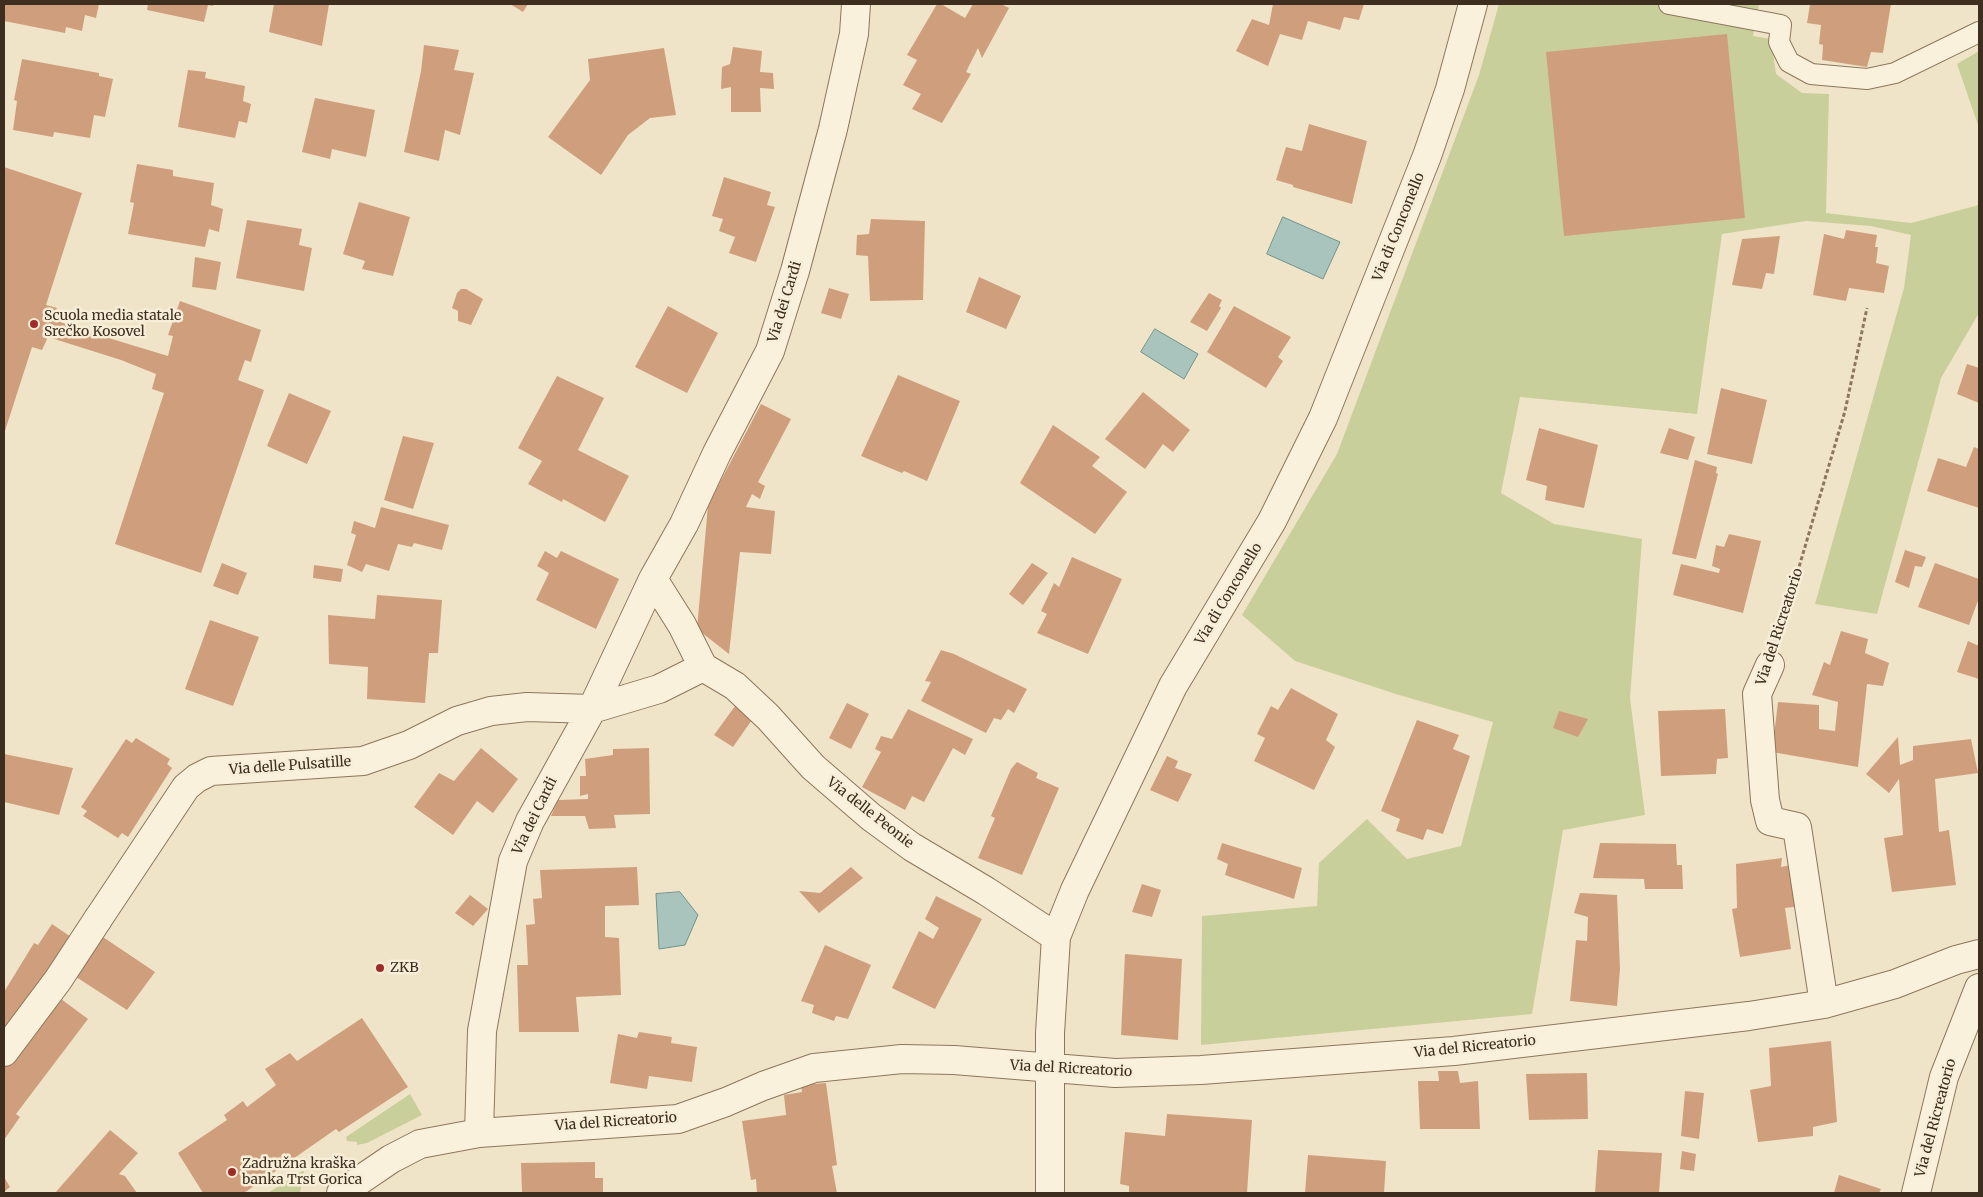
<!DOCTYPE html>
<html>
<head>
<meta charset="utf-8">
<style>
	body { margin:0 }
	#map { position:relative; width:1983px; height:1197px; overflow:hidden; background:#f0e4c8; font-family:Merriweather,serif }
	canvas { display:block }
	.frame { position:absolute; inset:0; border:5px solid #3d2e20; pointer-events:none }
</style>
</head>
<body>
<div id="map">
<canvas width="1983" height="1197"></canvas>
<div class="frame"></div>
</div>
<script>
const ctx = document.querySelector('canvas').getContext('2d');
ctx.lineJoin = 'round';
function fillPath(path, color) {
  ctx.fillStyle = color;
  ctx.fill(path, 'evenodd');
}
function stroke(path, color, width, dash) {
  ctx.strokeStyle = color;
  ctx.lineWidth = width;
  ctx.lineCap = dash ? 'butt' : 'round';
  ctx.setLineDash(dash || []);
  ctx.stroke(path);
}
function label(font, color, halo, rows, align = 'center') {
  ctx.font = font + ' Merriweather,serif';
  ctx.lineWidth = 5;
  ctx.setLineDash([]);
  ctx.textBaseline = 'middle';
  ctx.strokeStyle = halo;
  ctx.fillStyle = color;
  for (const [text, x, y, turn = 0] of rows) {
    ctx.save();
    ctx.translate(x, y);
    ctx.rotate((+turn || 0) * Math.PI / 180);
    ctx.textAlign = isNaN(turn) ? turn : align;
    if (halo) ctx.strokeText(text, 0, 0);
    ctx.fillText(text, 0, 0);
    ctx.restore();
  }
}
fillPath(new Path2D(`
	M1499 4H1759L1753 36 1771 39 1776 74 1802 93 1829 94 1826 213 1911 223 1979 205V313L1941 378 1877 614 1815 604 1904 288 1911 235 1871 226 1806 221 1722 234 1697 414 1520 397 1501 493 1554 524 1642 539 1630 698 1645 815 1563 830 1532 1014 1201 1045 1202 916 1317 906 1319 863 1367 819 1407 859 1461 846 1493 722 1399 695 1295 661 1242 615 1337 454 1479 75Z
	M1979 51V128L1957 64Z
	M410 1094 422 1115 367 1143 357 1145V1142L347 1141 346 1137Z
	M302 1171H304L300 1193H268Z`), '#c9cf9b');
const water = new Path2D(`
	M1283 217 1340 242 1323 279 1267 254Z
	M1155 329 1198 354 1184 379 1141 352Z
	M680 892 698 915 685 945 659 949 656 894Z`);
fillPath(water, '#a9c4bc');
stroke(water, '#6f938a', 1);
fillPath(new Path2D(`
	M4 4H99L96 18 85 15 82 31 66 27 65 33 4 21Z
	M148 4H214L213 6 208 5 204 22 147 10Z
	M274 4H329L322 46 269 32Z
	M510 4H528L523 12Z
	M937 4H941L965 18 973 4H1001L1009 8 982 58 978 48 966 72 971 74 942 123 912 109 921 94 903 85 917 60 907 55Z
	M1273 4H1364L1359 20 1344 17 1340 30 1308 21 1302 40 1280 34 1268 66 1236 51 1252 19 1269 25Z
	M1810 4H1891L1883 53 1871 52 1867 67 1822 60 1823 45 1819 44 1821 25 1807 23Z
	M1727 34 1745 218 1564 236 1546 52Z
	M424 45 459 50 454 70 474 73 460 135 445 130 439 161 404 152 421 71Z
	M733 47 762 51 760 72 773 73 774 89 760 88 761 112H731V87L721 89 722 67 730 64Z
	M664 48 676 115 650 118 628 135 601 175 548 137 590 80 588 59Z
	M22 59 99 73V76L113 79 105 117 94 115 90 138 54 132 53 137 13 130 17 101 14 100Z
	M188 70 206 72 205 78 245 86 243 101 251 104 247 123 239 121 235 138 178 127Z
	M315 98 375 110 366 157 332 149 330 159 302 152Z
	M1309 124 1367 141 1352 204 1293 187V185L1276 180 1286 147 1302 151Z
	M137 164 173 170V176L214 183 211 205 223 209 219 232 209 229 205 247 128 234 134 203 130 202Z
	M4 167 82 193 46 305 57 308 52 319 92 333 168 356 173 336 168 335 180 301 261 330 251 362 245 360 238 380 264 390 201 573 115 544 164 393 152 389 156 374 121 360 48 337 42 350 32 347 4 434Z
	M724 177 771 192 767 205 775 207 756 262 729 253 735 237 719 231 723 219 712 216Z
	M359 202 410 217 393 276 362 269 365 261 343 254Z
	M871 219 925 221 923 300 870 301 868 256 856 255 857 235 869 234Z
	M247 220 302 229 299 245 312 248 304 291 236 278Z
	M1846 230 1877 235 1875 247H1878L1876 263 1889 266 1884 293 1849 288 1846 301 1813 295 1824 234 1844 239Z
	M1780 236 1774 274 1766 273 1762 289 1732 285 1742 239Z
	M195 257 221 262 216 290 192 287Z
	M979 277 1021 296 1006 329 966 312Z
	M829 288 849 294 841 319 821 313Z
	M461 289H466L483 299 471 325 458 321V311L452 308 457 293Z
	M1209 293 1222 300 1219 306 1221 308 1207 331 1190 322Z
	M668 306 718 333 687 393 635 367Z
	M1234 306 1291 337 1278 357 1283 361 1266 388 1207 352Z
	M1967 364 1979 368V403L1957 394Z
	M898 375 960 401 927 481 904 471 902 473 861 456Z
	M557 376 604 398 578 450 629 476 605 522 563 499 562 502 528 484 542 461 518 448Z
	M1721 388 1767 400 1752 464 1707 454Z
	M1143 392 1190 430 1173 452 1163 444 1145 469 1105 439Z
	M289 393 331 411 307 464 267 446Z
	M761 404 791 419 758 482 765 486 760 499 752 494 746 507 775 511 771 554 740 552 729 654 697 629 708 505Z
	M1053 425 1100 457 1092 466 1127 492 1095 534 1020 483Z
	M1539 428 1598 445 1584 508 1545 500 1547 486 1526 480Z
	M1669 428 1695 437 1688 460 1660 453Z
	M403 436 434 443 413 509 384 500Z
	M1974 447 1979 449V508L1927 491 1938 458 1966 467Z
	M1695 460 1717 467 1716 473 1718 474 1696 559 1672 554Z
	M381 507 449 525 442 550 414 543 412 547 398 544 389 571 366 564 362 572 347 565 356 535 351 533 354 521 375 528Z
	M1729 534 1761 541 1743 613 1673 595 1681 564 1719 573 1720 569 1712 566 1716 545 1724 547Z
	M1905 550 1926 557 1922 567 1915 566 1909 588 1895 582Z
	M545 551 557 558 561 551 619 579 596 629 536 600 549 573 537 566Z
	M1072 557 1122 579 1088 654 1037 633 1047 614 1041 611 1054 583 1059 587Z
	M222 563 247 573 238 595 213 586Z
	M1032 563 1048 573 1023 605 1009 594Z
	M1935 563 1979 579V598L1969 625 1918 607Z
	M314 565 343 569 341 582 313 578Z
	M377 595 442 600 438 653H429L425 703 367 699 368 667 329 664 328 615 375 619Z
	M210 620 259 637 233 706 185 689Z
	M1841 631 1868 639 1865 653 1889 663 1883 686 1867 684 1858 767 1772 752 1778 702 1819 705V729L1835 731 1838 702 1812 695 1824 662 1830 665Z
	M1968 641 1979 646V679L1957 672Z
	M941 650 954 654 1027 689 1014 713 1008 709 1001 720 994 718 986 733 921 701 931 682 925 681Z
	M1291 688 1338 714 1326 740 1335 747 1314 790 1254 761 1265 738 1257 734 1271 706 1278 710Z
	M738 702 754 717 733 747 714 735Z
	M847 703 869 714 851 749 829 738Z
	M908 709 973 739 965 755 953 748 924 802 912 796 905 810 862 787 881 752 875 749 881 736 892 739Z
	M1725 709 1728 758 1717 759 1716 774 1661 776 1658 711Z
	M1559 711 1588 719 1578 737 1553 728Z
	M1417 720 1459 735 1453 749 1470 756 1443 834 1427 829 1423 840 1396 831 1400 819 1381 811Z
	M1898 737 1900 765 1913 760V746L1971 739 1978 773 1935 779 1939 832 1949 830 1956 885 1892 892 1884 838 1903 835 1899 779 1889 793 1866 774Z
	M136 738 170 759 167 764 172 768 128 837 122 833 118 838 83 816 87 811 81 807 126 739 132 743Z
	M481 748 518 779 493 813 477 801 453 835 414 807 439 773 454 781Z
	M649 748 650 814 614 815 616 828 589 829 585 816H551L558 800 588 799V794L580 796V776H586L585 759 613 755V749Z
	M4 754 73 768 59 815 4 802Z
	M1167 756 1178 761 1175 768 1192 774 1178 802 1150 790Z
	M1017 762 1038 773 1036 778 1059 788 1022 875 978 858 995 818 991 816 1011 769Z
	M1222 843 1302 868 1294 899 1225 875 1228 864 1217 859Z
	M1600 843 1676 844 1677 865H1682L1683 889H1645L1644 879 1593 878Z
	M1782 858 1781 867 1796 864 1802 906 1785 908 1791 949 1740 957 1732 909 1737 908 1736 864Z
	M637 867 639 905 605 906V937L619 938 621 995 576 997 579 1032H519L517 965H528L526 925 535 924 533 899 542 898 540 870Z
	M851 867 863 878 819 913 799 891 820 893Z
	M1142 884 1161 890 1152 917 1132 912Z
	M1580 893 1617 895 1620 969 1617 1006 1570 1001 1576 940 1587 941 1588 917 1574 913Z
	M470 895 488 909 473 926 455 913Z
	M936 896 982 919 935 1009 892 988 919 931 933 939 939 928 925 919Z
	M52 924 74 939 4 1041V992L34 943 38 945Z
	M97 933 155 972 127 1010 70 973Z
	M825 945 871 965 848 1019 836 1016 834 1021 812 1013 814 1005 801 1001Z
	M1125 954 1182 959 1178 1040 1121 1035Z
	M57 996 88 1019 16 1114 20 1117 4 1140V1066Z
	M362 1018 408 1087 339 1132 336 1129 244 1193H203L178 1153 227 1120 224 1115 243 1101 247 1107 276 1085 265 1069 290 1053 297 1061Z
	M639 1032 672 1037 671 1043 697 1047 692 1082 649 1076 647 1089 610 1083 618 1034 637 1038Z
	M1831 1041 1837 1122 1813 1127V1136L1758 1142 1750 1090 1771 1086 1769 1048Z
	M1438 1071H1458L1460 1083 1478 1081 1480 1129H1420L1418 1081H1439Z
	M1587 1073 1588 1119 1529 1120 1526 1074Z
	M826 1083 837 1165 832 1166 837 1193H757L756 1179 751 1180 742 1121 786 1115 784 1095 802 1092 801 1085Z
	M1685 1091 1704 1093 1699 1139 1681 1136Z
	M1167 1114 1252 1120 1247 1193H1129V1186L1120 1184 1125 1132 1165 1136Z
	M110 1130 138 1153 119 1174 125 1176 137 1193H55Z
	M1598 1150 1662 1153 1659 1193H1595Z
	M1682 1151 1696 1154 1694 1171 1680 1169Z
	M1308 1155 1386 1161 1384 1193H1305Z
	M595 1162V1178H603V1193H522L521 1163Z
	M1839 1175 1881 1189 1879 1193H1834Z
	M4 1177 10 1187 4 1192Z`), '#cf9f7d');
const service = new Path2D(`
	M1669 4 1781 25 1779 42 1789 62 1811 74 1867 79 1895 73 1979 32`);
const pedestrian = new Path2D(`
	M4 1052 58 980 98 919`);
const minor = new Path2D(`
	M1770 665 1757 694 1765 800 1770 821 1797 827 1824 1004
	M703 667 682 625 653 579 684 524 717 453 770 351 795 271 833 129 854 34 856 4
	M703 667 735 686 768 717 813 767 871 817 912 847 986 891 1056 937
	M98 919 186 787 197 778 211 771 363 761 409 745 457 721 491 711 527 707 592 709 659 689 703 667
	M479 1133 482 1031 513 861 530 821 592 709 653 579
	M341 1193 391 1159 420 1144 479 1133 678 1119 726 1102 763 1086 814 1068 902 1059 954 1060 1115 1073 1201 1070 1454 1051 1749 1016 1824 1004 1895 984 1956 960 1979 954
	M1050 1193V1033L1056 937 1075 890 1173 686 1272 521 1323 418 1427 156 1450 89 1473 4
	M1916 1193 1944 1077 1979 988`);
stroke(service, '#8d765c', 22);
stroke(pedestrian, '#8d765c', 30);
stroke(minor, '#8d765c', 30);
stroke(new Path2D(`
	M1779 635 1845 411 1867 308`), '#8d765c', 3, [4, 2.5]);
stroke(service, '#faf1dc', 20);
stroke(pedestrian, '#faf1dc', 28);
stroke(minor, '#faf1dc', 28);
for (const [x, y, r, color] of [
	[34,324,5,"#9e2a2b"],
	[380,968,5,"#9e2a2b"],
	[232,1172,5,"#9e2a2b"]
]) {
  const dot = new Path2D();
  dot.arc(x, y, r, 0, 2 * Math.PI);
  ctx.fillStyle = color;
  ctx.fill(dot);
  stroke(dot, '#f7eed8', 2);
}
label('14px', '#3d2e20', '#f7eed8', [
	["Via di Conconello",1399,227,-68],
	["Via dei Cardi",785,302,-73],
	["Via di Conconello",1229,594,-59],
	["Via del Ricreatorio",1780,627,-72],
	["Via delle Pulsatille",290,766,-4],
	["Via delle Peonie",870,813,38],
	["Via dei Cardi",535,816,-64],
	["Via del Ricreatorio",1475,1047,-6],
	["Via del Ricreatorio",1071,1069,3],
	["Via del Ricreatorio",1936,1118,-75],
	["Via del Ricreatorio",616,1122,-4]
]);
label('14px', '#3d2e20', '#f7eed8', [
	["Scuola media statale",44,316],
	["Srečko Kosovel",44,332],
	["ZKB",390,968],
	["Zadružna kraška",242,1164],
	["banka Trst Gorica",242,1180]
], 'left');
</script>
</body>
</html>
